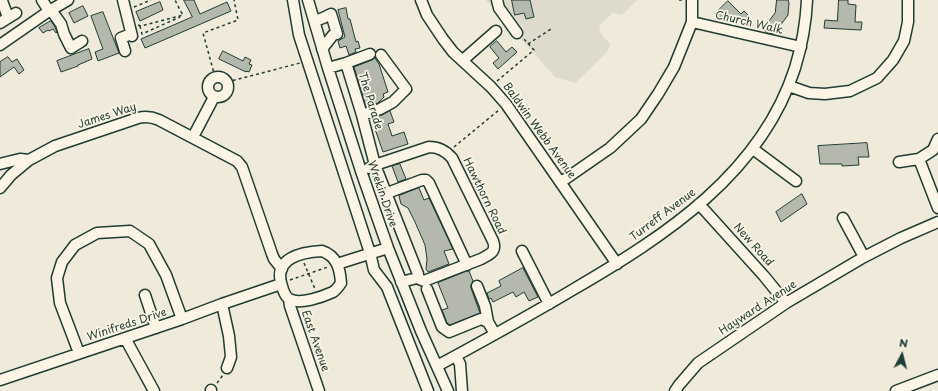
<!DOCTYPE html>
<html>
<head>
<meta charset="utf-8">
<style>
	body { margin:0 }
	#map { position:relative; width:938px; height:391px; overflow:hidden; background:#efeada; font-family:"Playpen Sans",sans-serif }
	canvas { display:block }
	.north { position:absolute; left:882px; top:335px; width:40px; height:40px; -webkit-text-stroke:3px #fcf5e5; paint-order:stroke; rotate:7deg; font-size:11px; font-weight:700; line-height:16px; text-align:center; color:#1f3d34 }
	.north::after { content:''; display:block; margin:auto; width:14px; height:18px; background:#1f3d34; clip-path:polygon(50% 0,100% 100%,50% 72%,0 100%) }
</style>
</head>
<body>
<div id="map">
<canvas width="938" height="391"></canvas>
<div class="north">N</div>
</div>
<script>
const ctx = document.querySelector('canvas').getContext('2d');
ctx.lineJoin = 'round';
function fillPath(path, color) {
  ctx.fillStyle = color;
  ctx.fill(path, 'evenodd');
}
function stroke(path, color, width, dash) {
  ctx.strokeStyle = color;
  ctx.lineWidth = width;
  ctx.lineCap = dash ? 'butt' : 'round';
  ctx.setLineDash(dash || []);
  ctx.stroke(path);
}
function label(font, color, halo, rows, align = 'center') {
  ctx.font = font + ' "Playpen Sans",sans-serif';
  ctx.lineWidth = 3.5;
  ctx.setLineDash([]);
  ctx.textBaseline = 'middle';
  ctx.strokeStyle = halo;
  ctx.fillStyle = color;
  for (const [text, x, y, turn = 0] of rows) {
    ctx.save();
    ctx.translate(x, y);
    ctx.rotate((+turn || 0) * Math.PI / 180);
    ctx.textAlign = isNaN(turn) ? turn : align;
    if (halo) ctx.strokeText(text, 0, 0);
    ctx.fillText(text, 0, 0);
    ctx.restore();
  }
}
fillPath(new Path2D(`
	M486 0H637L622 15 613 13 599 25 601 34 611 45 606 53 575 83 555 77Z`), '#dedbcc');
const building = new Path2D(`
	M184 0H194L200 14 227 2 231 11 145 48 141 39 192 17Z
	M512 0H530L534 17 526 19 524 13 515 15Z
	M777 0H788L789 3 788 15 774 34 768 33 763 29 775 13Z
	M839 0H848V4L856 5 855 22H862L861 30 824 28 825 20 837 21Z
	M728 1 741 14 744 11 749 16 743 22 738 17 734 21 728 16 725 19 722 16 719 18 715 14Z
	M160 2 163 10 140 21 136 12Z
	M83 6 88 16 74 23 69 13Z
	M346 8 348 19H350L356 42 358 41 360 48 355 49 356 52 349 55 346 46 340 48 338 41 345 37 338 10Z
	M103 12 119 53 98 61 95 52 103 49 91 16Z
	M51 21 55 27 57 32 56 33 53 29 49 31 48 30 43 33 39 28Z
	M497 41 506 52 512 47 517 52 498 69 493 63 499 58 490 47Z
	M89 49 92 59 78 65V66L61 72 57 61Z
	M223 51 243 61 245 57 251 60 249 64 252 65 249 72 246 71V72L219 59Z
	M8 57 12 62 17 59 24 70 19 74 14 67 0 77V62Z
	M375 58 379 64 388 92 383 94 384 97 378 103 366 107 354 67 372 60Z
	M390 111 394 122 388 124 392 136 404 132 408 144 383 152 375 129 376 128 373 118 382 115Z
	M867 143 869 157H858L859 165 842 166V164H820L818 146Z
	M400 164 406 179 398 182 392 166Z
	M419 188 424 200 429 198 453 249 444 251 449 264 428 272 426 269 427 259 425 245 415 222 408 208 401 204 399 196Z
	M802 194 807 204 781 222 776 212Z
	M523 268 538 297 529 301 524 292 516 297 513 292 493 302 491 298 489 299 487 293 501 286 499 281Z
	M467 271H469L473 281 471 285V288L480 313 450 325 447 323 442 310 448 308 438 283Z`);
fillPath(building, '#b5b9ad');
stroke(building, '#1f3d34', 1);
const minor = new Path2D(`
	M42 0 49 11
	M123 0 132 36
	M293 0 299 35 370 253 374 270 387 287 428 391
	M308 0 328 68 361 171 388 248 421 331 448 391
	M421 0 427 15 443 39 453 52 491 87 506 104 617 264
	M497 0 499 8 517 33
	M2 1 8 17
	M51 10 61 24 64 34 71 48 82 41
	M315 21 323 18 331 14 337 34 333 35 322 49
	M692 22V0
	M0 23 16 13
	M0 45 49 11 68 0
	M125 51 121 38 131 34
	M463 60 496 31
	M346 63 370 54
	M328 68 346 63 362 115 375 165 429 147C439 147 446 151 452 158L493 241C497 252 490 254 481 259L424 281 417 278 401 282
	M208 87a10 10 0 1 1 20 0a10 10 0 1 1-20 0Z
	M789 86 809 93 825 94 850 91 877 78 893 60 904 41 908 22V0
	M362 115 380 109 393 102 406 89 381 55
	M193 137 214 97
	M753 149 796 181
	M919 159 938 208
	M899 162 919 159 933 150 938 139
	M0 164 20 159 29 160
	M369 168 375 165 418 274 417 278
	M561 182 610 148 641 119 658 94 674 67 692 22 801 47
	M0 188 11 175 29 160 55 146 138 118C146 116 152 117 159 120L237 161 242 167 272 254 274 259 282 269
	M387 193 422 180H426L429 183 467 265
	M699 204 764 276 786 303
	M322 251C337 256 340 269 341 283 339 286 336 290 333 292 322 297 300 305 289 299 285 296 283 290 282 286 272 258 302 252 322 251Z
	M522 251 549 304
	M864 257 901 238 938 222
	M337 264 388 248
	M477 286 485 306 488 322
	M427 289 442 327 449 332 481 319 488 322 495 334
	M145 295 156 328
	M289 299 290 306 319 391
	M222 304 229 336 231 357 227 368
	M125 338 154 391
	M79 353 60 303 57 278 62 262 75 245 97 233 130 231 149 244 166 275 182 319
	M456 356 460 364 462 391
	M437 366C483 341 529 316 574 289 665 236 761 174 795 68 802 45 806 24 807 0
	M0 380 182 319 222 304 281 284
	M211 390V391
	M675 391 679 385 698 363 786 303 864 257 843 218
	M896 391 938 375`);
stroke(minor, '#1f3d34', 13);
stroke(new Path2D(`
	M679 0H684
	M134 7 151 0
	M138 25 141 26 183 15 180 10 175 0
	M140 26 142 34 180 17
	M528 44 551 29
	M215 77 203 33 238 20 234 0
	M497 81 534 50 523 38
	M227 82 300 63
	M454 147 499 110
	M304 263 315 289
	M290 280 328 267
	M217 383 223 375`), '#1f3d34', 1.5, [3, 3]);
stroke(minor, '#fcf5e5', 10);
label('11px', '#1f3d34', '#fcf5e5', [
	["Church Walk",749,23,13],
	["The Parade",370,101,73],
	["James Way",107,116,-18],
	["Baldwin Webb Avenue",539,131,54],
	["Wrekin Drive",382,194,71],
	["Hawthorn Road",484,196,64],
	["Turreff Avenue",663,215,-37],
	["New Road",753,245,48],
	["Hayward Avenue",758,308,-33],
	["Winifreds Drive",127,325,-18],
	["East Avenue",315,341,71]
]);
</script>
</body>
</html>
